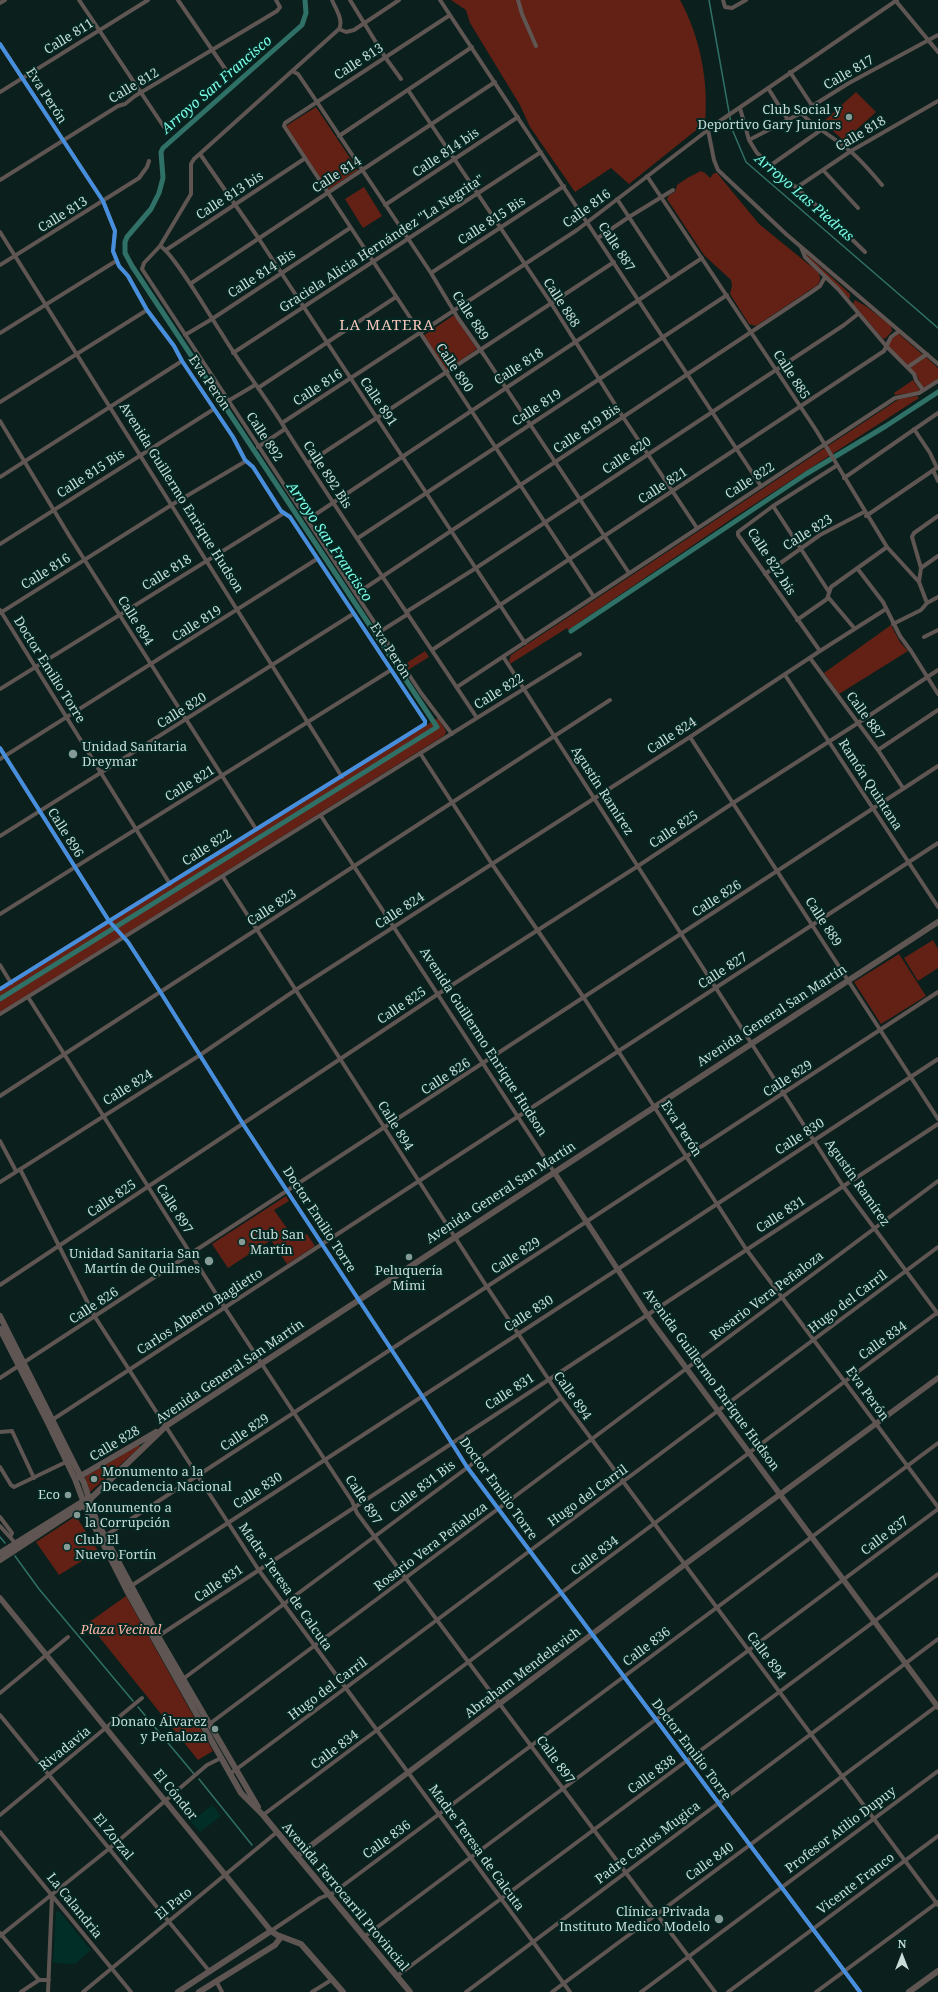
<!DOCTYPE html>
<html>
<head>
<meta charset="utf-8">
<style>
	body { margin:0 }
	#map { position:relative; width:938px; height:1992px; overflow:hidden; background:#0b1f1c; font-family:"Noto Serif",serif }
	canvas { display:block }
	.north { position:absolute; left:882px; top:1936px; width:40px; height:40px; -webkit-text-stroke:3px #032722; paint-order:stroke; rotate:0deg; font-size:11px; font-weight:700; line-height:16px; text-align:center; color:#c9dcd7 }
	.north::after { content:''; display:block; margin:auto; width:14px; height:18px; background:#c9dcd7; clip-path:polygon(50% 0,100% 100%,50% 72%,0 100%) }
</style>
</head>
<body>
<div id="map">
<canvas width="938" height="1992"></canvas>
<div class="north">N</div>
</div>
<script>
const ctx = document.querySelector('canvas').getContext('2d');
ctx.lineJoin = 'round';
function fillPath(path, color) {
  ctx.fillStyle = color;
  ctx.fill(path, 'evenodd');
}
function stroke(path, color, width, dash) {
  ctx.strokeStyle = color;
  ctx.lineWidth = width;
  ctx.lineCap = dash ? 'butt' : 'round';
  ctx.setLineDash(dash || []);
  ctx.stroke(path);
}
function label(font, color, halo, rows, align = 'center') {
  ctx.font = font + ' "Noto Serif",serif';
  ctx.lineWidth = 4;
  ctx.setLineDash([]);
  ctx.textBaseline = 'middle';
  ctx.strokeStyle = halo;
  ctx.fillStyle = color;
  for (const [text, x, y, turn = 0] of rows) {
    ctx.save();
    ctx.translate(x, y);
    ctx.rotate((+turn || 0) * Math.PI / 180);
    ctx.textAlign = isNaN(turn) ? turn : align;
    if (halo) ctx.strokeText(text, 0, 0);
    ctx.fillText(text, 0, 0);
    ctx.restore();
  }
}
fillPath(new Path2D(`
	M212 1805 221 1816 200 1832 191 1822Z
	M59 1911 91 1950 75 1964 53 1963 56 1912Z`), '#012f28');
fillPath(new Path2D(`
	M451 0H680C700 36 709 82 705 123L629 184 611 168 575 192 530 127 520 105 470 23 466 10Z
	M856 92 876 112 844 141 823 122Z
	M316 107 358 170 328 190 286 126Z
	M701 171 705 173 710 178 714 173H717L759 224 818 272C821 278 821 282 816 286L756 326 749 324 730 294 732 286 731 280 704 255 667 199 669 195 675 192 677 185 689 177Z
	M364 187 382 216 363 228 345 199Z
	M803 251 850 294V298H848L806 257Z
	M855 300 867 307 891 326 892 331 886 338 883 339 853 304Z
	M454 315 477 349 446 370 423 336Z
	M898 333 923 355 908 365 889 347V342Z
	M926 357 938 368V379L923 388 916 374 910 368Z
	M913 380 920 390 917 392 895 395 894 393Z
	M917 396 919 398 733 518 568 630 567 628 510 664 509 660 511 655 899 399Z
	M891 625 900 642 908 651 839 694 824 673Z
	M425 651 429 657 408 670 405 664Z
	M438 718 446 731 445 735 0 1012V991Z
	M933 940 938 949V968L918 981 904 958Z
	M899 954 926 996 881 1024 854 982Z
	M286 1196 289 1201 274 1210 296 1241 307 1234 315 1246 287 1264 271 1240 228 1268 212 1244Z
	M139 1445 140 1447 90 1492 85 1477Z
	M76 1516 98 1551 59 1575 36 1542Z
	M126 1596 213 1751 198 1760 88 1623Z`), '#622114');
stroke(new Path2D(`
	M709 0 732 129 746 162 938 328
	M0 1537 5 1543
	M15 1556 39 1589 133 1701
	M138 1707 194 1774
	M199 1779 252 1845`), '#307167', 1.5);
stroke(new Path2D(`
	M571 631 806 474 886 426 938 392
	M0 999 437 727 132 266 125 253V242L127 237 151 209 159 193 163 178 161 152 163 148 302 25 306 13 305 0`), '#307167', 5);
stroke(new Path2D(`
	M79 0 164 127
	M178 0 228 73
	M332 0C335 8 344 20 339 29L194 159 191 164V194L160 246 144 263 142 269 421 693 452 734
	M350 0 385 57 401 79
	M440 0 761 486
	M518 0 522 14 536 46
	M723 0 725 7 732 8 746 0
	M895 0 938 52
	M0 3 5 0
	M450 15 285 123 284 126 594 597
	M339 29 346 32 354 30 399 0
	M0 44 103 201 115 231 113 251 119 266 128 276 147 310 174 346 182 361 233 437 245 460 253 467 281 511 290 517 425 721V724L0 989
	M292 71 298 74 317 102 431 273 458 318 484 355 629 573
	M790 72 813 107
	M768 88 788 120
	M408 90 551 303 623 417 697 528
	M0 92 148 0
	M740 108 749 140 757 153 825 213 865 252
	M801 113C816 129 834 137 850 151 862 161 872 173 882 185
	M708 130 714 160 718 170 786 234 938 364
	M339 136 472 47
	M749 140 801 113 849 83 938 35
	M200 154 259 239 525 643
	M771 165 821 130
	M823 170 858 208
	M647 176 816 430 887 547 919 582
	M0 180 118 106 125 104 135 96 277 11 280 7 276 0
	M796 188 851 151 938 101
	M617 199 670 279
	M385 205 518 117
	M0 232 342 777
	M598 238 629 217 673 190
	M160 246C173 252 211 318 222 334 240 364 262 392 281 422 344 522 412 619 477 718
	M801 247 805 257 838 289 887 347 914 374 916 380 923 390
	M166 250 304 159
	M0 265 139 178 147 167 149 161
	M431 273 564 186
	M190 284 495 82
	M0 333 116 261
	M185 335 212 319 350 228
	M233 353 541 152
	M908 367 927 354
	M258 388 396 297
	M228 401 255 385
	M0 402 147 310
	M0 421 70 537 256 829
	M282 423 577 230 717 123 897 0
	M914 429 930 453 937 468
	M258 447 285 429
	M308 463 614 262
	M933 470 938 481
	M0 477 182 361
	M844 478 938 413
	M773 506 829 592
	M866 516 938 467
	M307 520 702 258
	M358 538 727 295
	M0 544 214 409
	M857 568 883 602 900 636 911 651 938 694
	M921 568 938 556
	M765 574 820 535 864 512
	M356 594 810 293 820 286 825 277
	M828 597 855 629
	M927 603 919 582 921 568 912 537 914 533 938 516
	M0 610 170 884
	M406 612 476 568 844 325 858 314
	M0 613 173 504 246 461
	M797 620 827 599 831 587 887 547
	M893 624 921 610 927 603 938 597
	M381 631 408 614
	M924 637 938 630
	M432 650 884 351 891 337 899 331
	M820 651 886 609
	M504 658 843 1186 938 1314
	M810 658 878 750 903 788
	M785 675 938 907
	M457 687 895 398 919 393 938 381
	M0 689 284 513
	M690 737 938 1119
	M0 748 109 921 128 942 161 993 243 1124 422 1396 467 1467 860 1992
	M878 750 938 710
	M420 753 492 864 584 998 746 1249 938 1507
	M0 759 317 559
	M321 816 554 1172
	M0 836 353 614
	M223 877 487 1287 561 1398 938 1905
	M0 914 391 670
	M0 965 11 983
	M28 997 225 1308 352 1501 357 1513 715 1992
	M0 1014 580 654
	M0 1096 610 700
	M0 1141 16 1171
	M20 1169 95 1317 258 1569 570 1992
	M0 1182 200 1055 297 989 690 737 820 651 738 535V532L773 506 836 466
	M0 1285 438 994 638 866 733 803 858 723 938 670
	M0 1378 938 766
	M52 1420 938 843
	M0 1432 12 1431 34 1478
	M0 1467 11 1485 14 1487 66 1462
	M0 1517 12 1533 10 1537
	M0 1526 17 1545
	M105 1536 938 992
	M131 1586 618 1269 938 1059
	M157 1637 938 1124
	M183 1679 561 1398
	M0 1693 68 1637
	M0 1715 210 1972
	M208 1725 938 1181
	M230 1774 938 1247
	M0 1815 142 1698
	M263 1815 938 1312
	M0 1832 131 1992
	M271 1931 320 1898 333 1893 938 1443
	M0 1933 39 1980
	M0 1936 110 1848 207 1765 221 1758
	M364 1937 938 1509
	M397 1976 938 1574
	M216 1981 222 1992
	M21 1992 39 1980H49
	M48 1992 52 1895
	M83 1992 277 1832
	M312 1992 333 1979
	M466 1992 938 1639
	M552 1992 938 1705
	M641 1992 938 1771
	M728 1992 938 1836
	M816 1992 938 1902`), '#5f5552', 4);
stroke(new Path2D(`
	M554 1172 652 1322 938 1707
	M0 1598 271 1931
	M297 1856 684 1565 938 1378`), '#5f5552', 5.5);
stroke(new Path2D(`
	M0 1316 84 1483 96 1520 158 1636 258 1807
	M0 1329 48 1423 75 1479 88 1514 127 1591 241 1793 263 1815 410 1992
	M77 1478 156 1432
	M0 1553 85 1500
	M0 1560 84 1505 166 1426 938 922
	M178 1992 271 1931 277 1935 301 1944 343 1992
	M199 1992 275 1945 281 1937
	M909 1992 938 1971`), '#5f5653', 6);
stroke(new Path2D(`
	M0 44 103 201 115 231 113 251 119 266 128 276 147 310 174 346 182 361 233 437 245 460 253 467 281 511 290 517 425 721V724L0 989
	M0 748 109 921 128 942 161 993 243 1124 422 1396 467 1467 860 1992`), '#468fdf', 4);
for (const [x, y, r, color] of [
	[849,117,4,"#869a96"],
	[73,754,5,"#869a96"],
	[242,1242,4,"#869a96"],
	[409,1257,4,"#869a96"],
	[209,1261,5,"#869a96"],
	[94,1479,4,"#869a96"],
	[68,1495,4,"#869a96"],
	[77,1515,4,"#869a96"],
	[67,1547,4,"#869a96"],
	[215,1729,4,"#869a96"],
	[719,1919,5,"#869a96"]
]) {
  const dot = new Path2D();
  dot.arc(x, y, r, 0, 2 * Math.PI);
  ctx.fillStyle = color;
  ctx.fill(dot);
  stroke(dot, '#032722', 1.5);
}
label('13px', '#c9dcd7', '#032722', [
	["Calle 811",69,37,-32],
	["Calle 813",359,62,-33],
	["Calle 817",849,73,-30],
	["Calle 812",134,86,-31],
	["Eva Perón",46,96,57],
	["Calle 818",861,134,-31],
	["Calle 814 bis",446,153,-34],
	["Calle 814",337,175,-33],
	["Calle 813 bis",230,196,-33],
	["Calle 816",587,209,-36],
	["Calle 813",63,215,-32],
	["Calle 815 Bis",492,221,-33],
	["Graciela Alicia Hernández \"La Negrita\"",382,244,-33],
	["Calle 887",616,247,57],
	["Calle 814 Bis",262,274,-33],
	["Calle 888",561,303,57],
	["Calle 889",470,316,57],
	["Calle 818",519,367,-33],
	["Calle 890",454,368,56],
	["Calle 885",791,375,57],
	["Eva Perón",209,383,56],
	["Calle 816",318,388,-33],
	["Calle 891",378,402,56],
	["Calle 819",537,408,-33],
	["Calle 819 Bis",587,429,-34],
	["Calle 892",264,437,57],
	["Calle 820",627,456,-34],
	["Calle 815 Bis",91,474,-33],
	["Calle 892 Bis",327,475,57],
	["Calle 822",750,481,-33],
	["Calle 821",663,486,-33],
	["Avenida Guillermo Enrique Hudson",181,498,58],
	["Calle 823",808,533,-32],
	["Calle 822 bis",771,562,57],
	["Calle 816",46,572,-32],
	["Calle 818",167,573,-32],
	["Calle 894",135,621,58],
	["Calle 819",197,624,-32],
	["Eva Perón",390,651,57],
	["Doctor Emilio Torre",49,670,58],
	["Calle 822",499,692,-32],
	["Calle 820",182,711,-32],
	["Calle 887",865,716,54],
	["Calle 824",672,736,-33],
	["Calle 821",190,784,-32],
	["Ramón Quintana",870,785,57],
	["Agustín Ramírez",602,791,57],
	["Calle 825",674,830,-34],
	["Calle 896",65,833,58],
	["Calle 822",207,848,-33],
	["Calle 826",717,899,-33],
	["Calle 823",272,908,-33],
	["Calle 824",400,911,-33],
	["Calle 889",823,922,57],
	["Calle 827",723,971,-33],
	["Calle 825",402,1006,-34],
	["Avenida General San Martín",772,1016,-33],
	["Avenida Guillermo Enrique Hudson",483,1042,57],
	["Calle 826",446,1077,-33],
	["Calle 829",788,1079,-33],
	["Calle 824",128,1088,-32],
	["Calle 894",395,1126,58],
	["Eva Perón",681,1129,57],
	["Calle 830",800,1137,-33],
	["Agustín Ramírez",857,1183,55],
	["Avenida General San Martín",501,1193,-33],
	["Calle 825",112,1199,-34],
	["Calle 897",174,1209,57],
	["Calle 831",781,1215,-33],
	["Doctor Emilio Torre",319,1220,57],
	["Calle 829",516,1256,-33],
	["Rosario Vera Peñaloza",767,1296,-37],
	["Hugo del Carril",848,1302,-37],
	["Calle 826",94,1306,-33],
	["Carlos Alberto Baglietto",200,1312,-33],
	["Calle 830",529,1314,-33],
	["Calle 834",883,1341,-36],
	["Avenida General San Martín",230,1372,-34],
	["Avenida Guillermo Enrique Hudson",711,1380,54],
	["Calle 831",510,1392,-33],
	["Eva Perón",867,1394,54],
	["Calle 894",572,1396,55],
	["Calle 829",245,1433,-34],
	["Calle 828",115,1444,-31],
	["Calle 831 Bis",423,1487,-37],
	["Doctor Emilio Torre",498,1489,54],
	["Calle 830",258,1491,-33],
	["Hugo del Carril",588,1496,-36],
	["Calle 897",363,1500,57],
	["Calle 837",885,1536,-37],
	["Rosario Vera Peñaloza",431,1547,-37],
	["Calle 834",595,1556,-37],
	["Calle 831",219,1584,-34],
	["Madre Teresa de Calcuta",285,1587,55],
	["Calle 836",647,1647,-37],
	["Calle 894",766,1656,53],
	["Abraham Mendelevich",523,1673,-37],
	["Hugo del Carril",328,1689,-37],
	["Rivadavia",65,1749,-39],
	["Calle 834",335,1750,-37],
	["Doctor Emilio Torre",691,1750,53],
	["Calle 897",555,1760,54],
	["Calle 838",652,1775,-36],
	["El Cóndor",175,1795,51],
	["Profesor Atilio Dupuy",841,1830,-37],
	["El Zorzal",113,1837,51],
	["Calle 836",387,1840,-36],
	["Padre Carlos Mugica",648,1843,-37],
	["Madre Teresa de Calcuta",476,1848,54],
	["Calle 840",710,1862,-36],
	["Vicente Franco",856,1884,-37],
	["Avenida Ferrocarril Provincial",345,1897,50],
	["El Pato",174,1904,-39],
	["La Calandria",74,1906,51]
]);
label('13px', '#c9dcd7', '#032722', [
	["Club Social y",841,110],
	["Deportivo Gary Juniors",841,125],
	["Unidad Sanitaria",82,747,"left"],
	["Dreymar",82,762,"left"],
	["Club San",250,1235,"left"],
	["Martín",250,1250,"left"],
	["Unidad Sanitaria San",200,1254],
	["Martín de Quilmes",200,1269],
	["Peluquería",409,1271,"center"],
	["Mimi",409,1286,"center"],
	["Monumento a la",102,1472,"left"],
	["Decadencia Nacional",102,1487,"left"],
	["Eco",60,1495],
	["Monumento a",85,1508,"left"],
	["la Corrupción",85,1523,"left"],
	["Club El",75,1540,"left"],
	["Nuevo Fortín",75,1555,"left"],
	["Donato Álvarez",207,1722],
	["y Peñaloza",207,1737],
	["Clínica Privada",710,1912],
	["Instituto Medico Modelo",710,1927]
], 'right');
label('italic 13px', '#feb4a4', '#032722', [
	["Plaza Vecinal",121,1630]
]);
label('italic 14px', '#7bfde7', '#032722', [
	["Arroyo San Francisco",217,85,-41],
	["Arroyo Las Piedras",804,198,41],
	["Arroyo San Francisco",329,542,56]
]);
ctx.letterSpacing = '1px';
label('15px', '#f6c4b9', '#032722', [
	["LA MATERA",387,326]
]);
ctx.letterSpacing = '0px';
</script>
</body>
</html>
